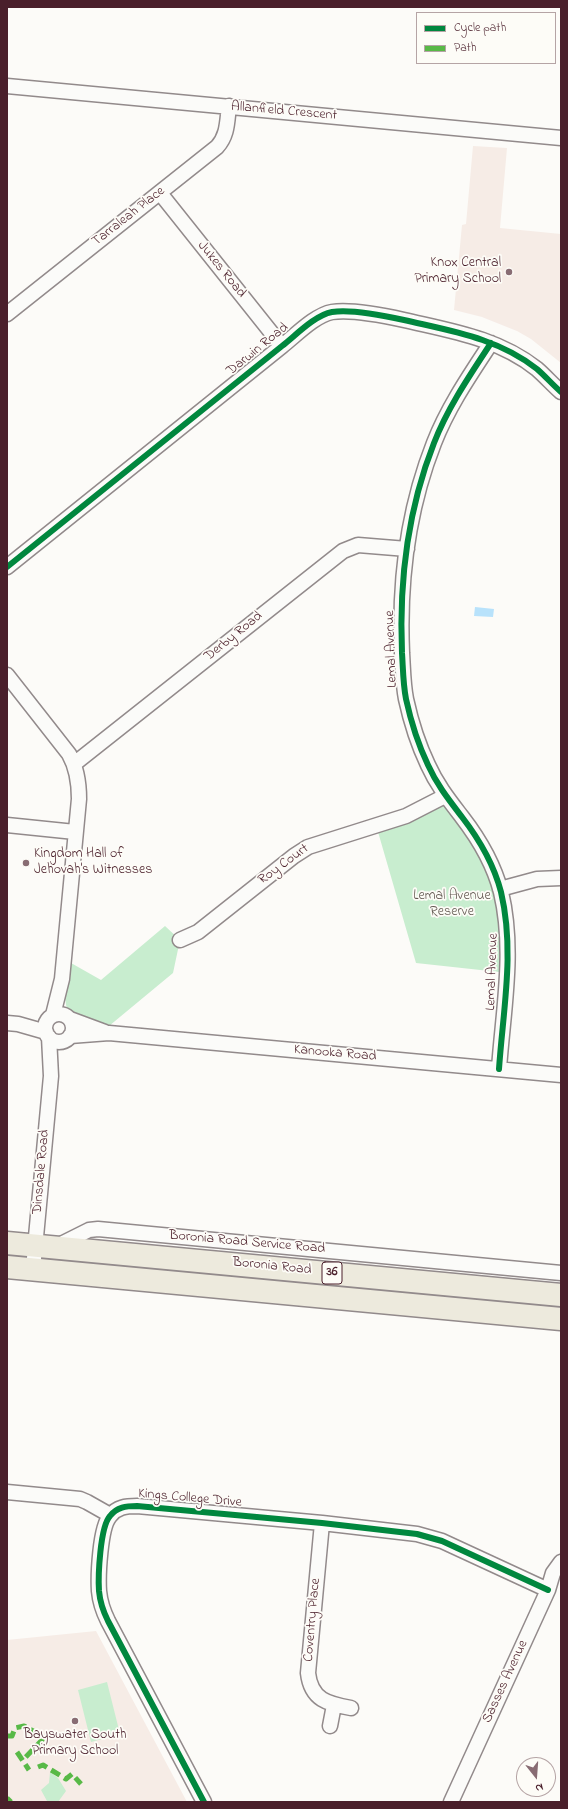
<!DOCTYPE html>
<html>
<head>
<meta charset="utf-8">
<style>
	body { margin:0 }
	#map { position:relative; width:568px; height:1809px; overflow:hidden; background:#fcfbf8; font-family:"Indie Flower",sans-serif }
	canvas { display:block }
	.frame { position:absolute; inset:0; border:8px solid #4a1f2b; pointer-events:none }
	.legend { position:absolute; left:416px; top:12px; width:140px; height:52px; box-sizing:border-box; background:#fdfcf7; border:1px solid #b5a4a5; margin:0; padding:5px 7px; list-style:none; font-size:12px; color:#4a1f2b }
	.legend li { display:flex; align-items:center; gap:8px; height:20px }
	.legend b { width:20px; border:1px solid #b5a4a5 }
	.north { position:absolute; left:516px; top:1757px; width:40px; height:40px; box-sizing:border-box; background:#fdfcf7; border:1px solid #b5a4a5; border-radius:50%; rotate:163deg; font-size:11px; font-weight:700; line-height:16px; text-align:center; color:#4a1f2b }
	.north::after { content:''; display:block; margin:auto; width:14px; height:18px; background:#886c73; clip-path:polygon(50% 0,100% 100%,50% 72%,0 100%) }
</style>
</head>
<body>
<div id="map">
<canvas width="568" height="1809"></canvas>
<div class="frame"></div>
<ul class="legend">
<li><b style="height:5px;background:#00873e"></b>Cycle path</li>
<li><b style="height:5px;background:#58b947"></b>Path</li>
</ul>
<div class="north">N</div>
</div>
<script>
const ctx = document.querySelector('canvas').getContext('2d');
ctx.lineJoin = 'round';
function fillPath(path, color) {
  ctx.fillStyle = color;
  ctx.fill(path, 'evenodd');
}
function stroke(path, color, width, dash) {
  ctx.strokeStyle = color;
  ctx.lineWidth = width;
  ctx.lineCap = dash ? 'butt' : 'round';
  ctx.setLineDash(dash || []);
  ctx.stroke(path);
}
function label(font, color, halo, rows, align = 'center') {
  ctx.font = font + ' "Indie Flower",sans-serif';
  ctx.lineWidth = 3.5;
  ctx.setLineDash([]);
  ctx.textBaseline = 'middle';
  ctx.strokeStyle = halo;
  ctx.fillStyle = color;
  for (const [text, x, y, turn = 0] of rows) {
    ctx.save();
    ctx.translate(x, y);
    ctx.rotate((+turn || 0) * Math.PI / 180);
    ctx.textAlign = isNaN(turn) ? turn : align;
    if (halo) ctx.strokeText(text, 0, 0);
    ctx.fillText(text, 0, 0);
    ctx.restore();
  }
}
fillPath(new Path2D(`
	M473 146 507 148 500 228 561 234V363L531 339 517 331 482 317 454 310 462 225 466 224Z
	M96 1631 187 1802H7V1640Z`), '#f6ece6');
fillPath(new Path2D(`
	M445 796 491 865 508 973 416 963 376 825Z
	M165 926 180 940 173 973 103 1031 68 1017 62 979 64 959 101 980Z
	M107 1682 120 1734 91 1742 78 1690Z
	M50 1772 58 1778 66 1791 58 1802 47 1801 41 1790 49 1783Z`), '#c8edcf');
fillPath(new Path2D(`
	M475 607 494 609 493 617 474 616Z`), '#b8e2fb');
const minor = new Path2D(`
	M7 86 561 138
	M160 193 282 346
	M7 314 217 147C228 135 227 121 229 106
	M491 343C470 375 448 407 434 443 408 509 399 583 402 653 403 668 403 684 406 699 411 722 418 744 428 765 437 785 449 800 462 817 479 839 494 865 501 892 515 951 503 1010 499 1069
	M7 567 282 346C295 336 315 315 332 312 351 309 386 316 404 320 451 331 498 338 537 369 545 376 553 385 561 392
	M7 675 69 754C77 768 79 783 79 799L62 979 53 1015
	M74 764 343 551 358 545 407 549
	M7 825 75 832
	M500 889 537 879 561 878
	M180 940 198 932 294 856 308 847 406 816 445 796
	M45 1028a14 14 0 1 1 28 0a14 14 0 1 1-28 0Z
	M70 1019 105 1032
	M7 1023 18 1024 46 1032
	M70 1036 109 1033 561 1075
	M57 1246 89 1230 98 1229 561 1273
	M33 1269 51 1076 49 1037
	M7 1492 80 1499 87 1502 110 1515
	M322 1523 308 1673C311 1700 328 1704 351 1708
	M330 1726 334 1705
	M204 1802 108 1621C103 1611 100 1602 99 1591 98 1576 100 1527 110 1516 117 1507 126 1506 137 1506L322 1523 417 1534 442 1541 548 1590
	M451 1802 548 1590 553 1573 561 1562`);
const primary = new Path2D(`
	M7 1243 561 1295
	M7 1267 561 1319`);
stroke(minor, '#928a8b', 17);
stroke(primary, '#928a8b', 25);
stroke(minor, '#fbfbf9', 14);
stroke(primary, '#edeadd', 22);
stroke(new Path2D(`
	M7 1736H12L15 1728 24 1726 39 1734 42 1740 23 1760
	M17 1752 29 1770
	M38 1767 43 1765 66 1779 72 1774 81 1784
	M7 1798 11 1802`), '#58b947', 5, [10, 5]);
stroke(new Path2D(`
	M491 343C470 375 448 407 434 443 408 509 399 583 402 653 403 668 403 684 406 699 411 722 418 744 428 765 437 785 449 800 462 817 479 839 494 865 501 892 515 951 503 1010 499 1069
	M7 567 282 346C295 336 315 315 332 312 351 309 386 316 404 320 451 331 498 338 537 369 545 376 553 385 561 392
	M204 1802 108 1621C103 1611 100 1602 99 1591 98 1576 100 1527 110 1516 117 1507 126 1506 137 1506L322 1523 417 1534 442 1541 548 1590`), '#00873e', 6);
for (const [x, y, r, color] of [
	[509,272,4,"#886c73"],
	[26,863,4,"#886c73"],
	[75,1721,4,"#886c73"]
]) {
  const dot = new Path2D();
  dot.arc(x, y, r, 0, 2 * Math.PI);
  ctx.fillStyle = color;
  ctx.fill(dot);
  stroke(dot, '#fdfcf7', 1.5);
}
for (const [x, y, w] of [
	[332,1273,20]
]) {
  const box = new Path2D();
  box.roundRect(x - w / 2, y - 11, w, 22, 3);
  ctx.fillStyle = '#fdfcf7';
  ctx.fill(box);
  stroke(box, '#4a1f2b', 1);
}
label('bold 13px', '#4a1f2b', null, [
	["36",332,1273]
]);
label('14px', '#4a1f2b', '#fdfcf7', [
	["Allanfield Crescent",284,112,5],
	["Tarraleah Place",129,217,-38],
	["Jukes Road",221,270,51],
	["Darwin Road",258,350,-39],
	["Derby Road",234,637,-39],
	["Lemal Avenue",392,649,-92],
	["Roy Court",284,865,-36],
	["Lemal Avenue",493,972,-88],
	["Kanooka Road",335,1054,5],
	["Dinsdale Road",42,1172,-85],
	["Boronia Road Service Road",247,1243,5],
	["Boronia Road",272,1267,6],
	["Kings College Drive",190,1499,5],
	["Coventry Place",313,1620,-85],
	["Sasses Avenue",506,1682,-65]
]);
label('14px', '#4a1f2b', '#fdfcf7', [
	["Knox Central",501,264],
	["Primary School",501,280],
	["Kingdom Hall of",34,855,"left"],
	["Jehovah's Witnesses",34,871,"left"],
	["Bayswater South",75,1736,"center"],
	["Primary School",75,1752,"center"]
], 'right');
label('14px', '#635a52', '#fdfcf7', [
	["Lemal Avenue",452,897],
	["Reserve",452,913]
]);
</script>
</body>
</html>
